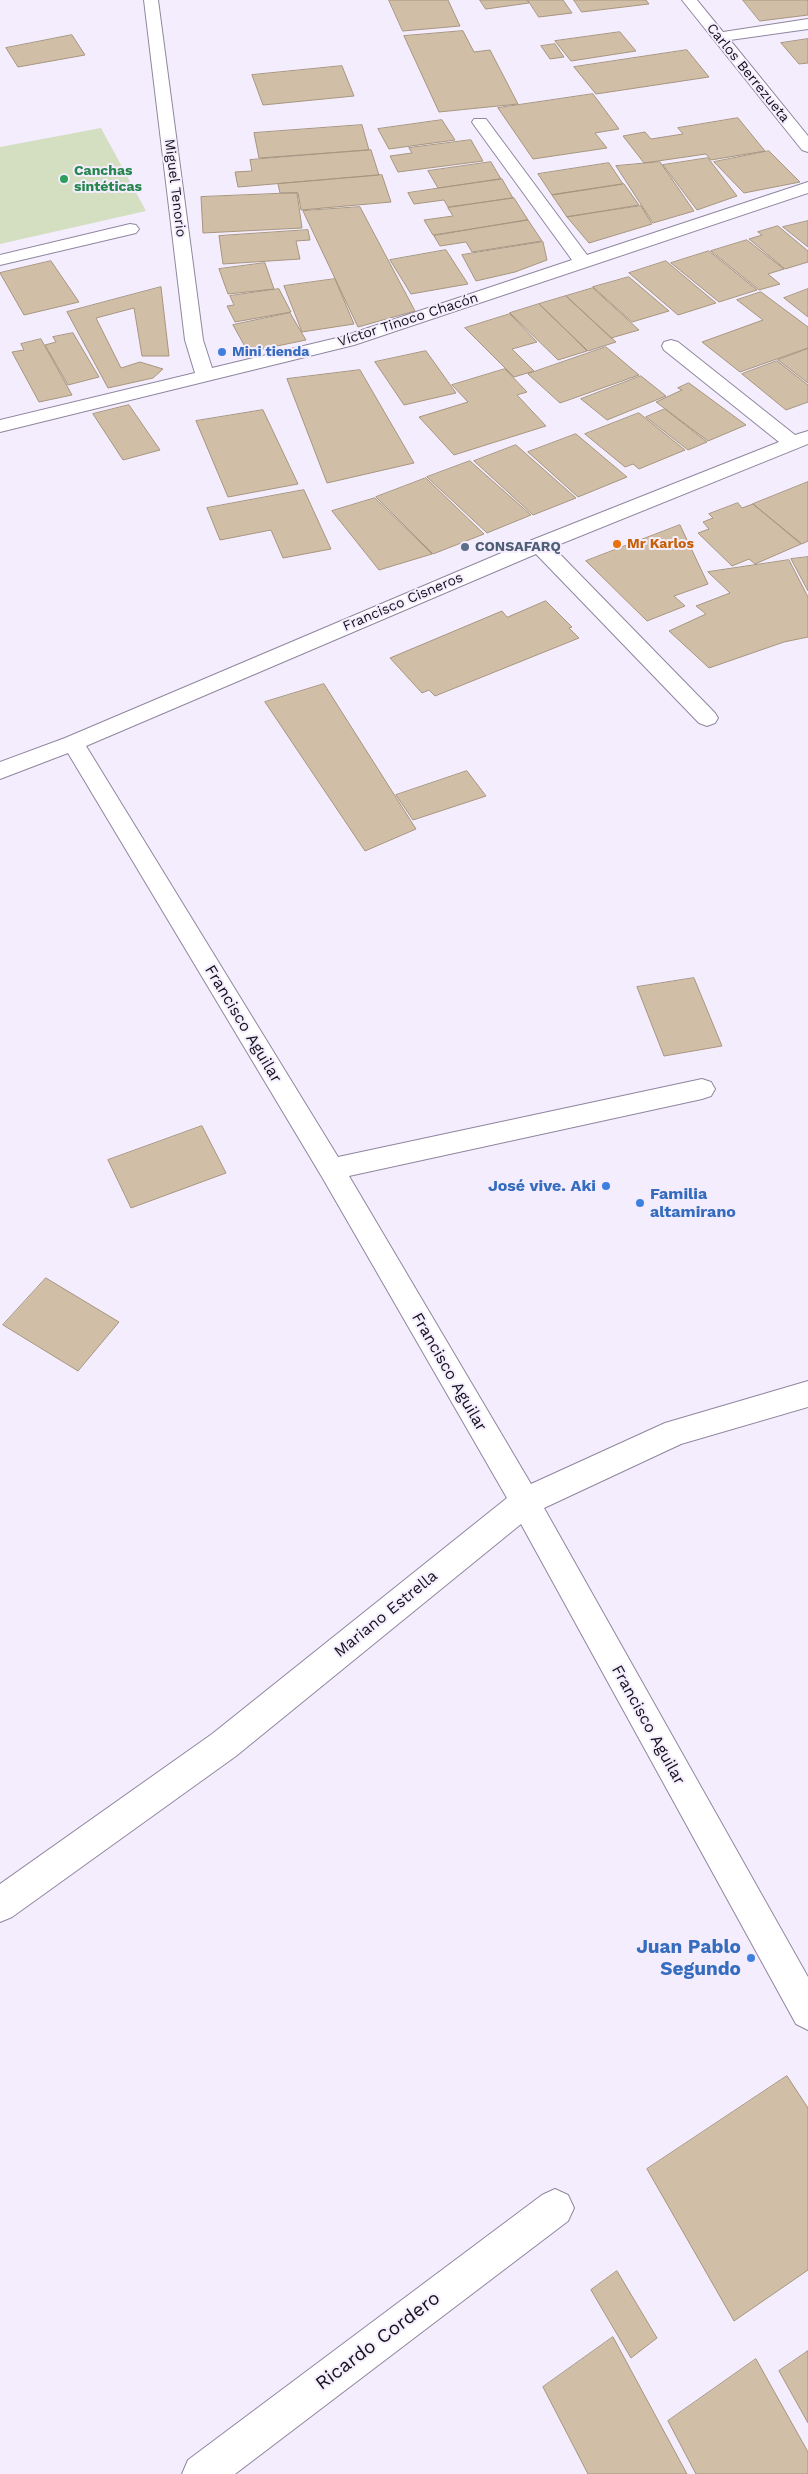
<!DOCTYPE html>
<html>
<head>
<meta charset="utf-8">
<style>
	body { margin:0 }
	canvas { display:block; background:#f4edfe }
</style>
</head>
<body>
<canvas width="808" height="2474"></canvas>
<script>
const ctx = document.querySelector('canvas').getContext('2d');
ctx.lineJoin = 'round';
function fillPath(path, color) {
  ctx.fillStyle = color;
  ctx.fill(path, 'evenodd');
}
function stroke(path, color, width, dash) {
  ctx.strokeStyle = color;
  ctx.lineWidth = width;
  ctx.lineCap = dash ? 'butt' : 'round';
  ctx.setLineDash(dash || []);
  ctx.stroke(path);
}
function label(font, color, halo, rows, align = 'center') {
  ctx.font = font + ' "Work Sans",sans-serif';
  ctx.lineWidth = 4;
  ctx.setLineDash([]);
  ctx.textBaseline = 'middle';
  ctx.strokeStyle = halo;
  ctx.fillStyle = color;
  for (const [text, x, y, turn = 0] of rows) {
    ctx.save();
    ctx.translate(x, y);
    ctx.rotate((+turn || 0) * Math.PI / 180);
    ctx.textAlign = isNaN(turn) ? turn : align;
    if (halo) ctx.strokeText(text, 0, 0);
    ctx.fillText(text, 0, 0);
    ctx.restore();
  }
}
fillPath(new Path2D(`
	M101 128 146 211 0 244V147Z`), '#d4dfc2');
const building = new Path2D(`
	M389 0H448L460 26 403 31Z
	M480 0H527L529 3 486 9Z
	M528 0H563L572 13 539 17Z
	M574 0H646L649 4 582 12Z
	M743 0H808V15L760 21Z
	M463 31 474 52 490 50 518 104 439 112 404 36Z
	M620 32 636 51 571 61 555 41Z
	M72 35 85 55 18 67 6 48Z
	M808 39V63L799 64 781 43Z
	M555 44 564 57 550 59 541 46Z
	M687 50 709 77 596 94 574 67Z
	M342 66 354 96 263 105 252 75Z
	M593 94 619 129 595 133 607 148 533 159 498 108Z
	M738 118 765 151 711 160 706 154 644 163 623 136 645 132 651 139 683 134 678 128Z
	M442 120 455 140 389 149 378 129Z
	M362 125 369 150 259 158 254 133Z
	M471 140 483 161 398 172 390 156 412 153 409 148Z
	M371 150 379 175 238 187 235 172 252 171 250 160Z
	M769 151 800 182 744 193 714 162Z
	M708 158 737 196 697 210 663 165Z
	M491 162 501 179 438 188 428 171Z
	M660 162 694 211 653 223 616 166Z
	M609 163 623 184 552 195 538 174Z
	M382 175 391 202 301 210 298 193H280L278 184Z
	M502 179 513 198 448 207 444 200 414 204 408 193Z
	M624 184 639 205 567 217 552 195Z
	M297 193 302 228 203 233 201 197Z
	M514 198 528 220 433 235 424 220 453 216 448 208Z
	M641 206 652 224 589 243 567 217Z
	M360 207 415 311 358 327 303 211Z
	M528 220 542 241 472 252 466 242 440 246 434 236Z
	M808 221V247L783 227Z
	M778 226 808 251V262L785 269 749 239 762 235 758 232Z
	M308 230 310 240 296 241 300 259 223 264 219 236Z
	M747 240 784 269 768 274 780 284 759 290 711 251Z
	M543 242 547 260 515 272 476 281 462 255Z
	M446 250 468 284 411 294 390 260Z
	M709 251 757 290 719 302 671 263Z
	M51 261 79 302 24 315 0 273Z
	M666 261 716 303 678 315 629 273Z
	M265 263 274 289 228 294 219 269Z
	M629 277 669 311 632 322 593 287Z
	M335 279 354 324 302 332 284 286Z
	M161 287 169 356H142L134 308 96 318 121 368 140 362 163 369 153 378 108 388 67 312Z
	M593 288 639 330 611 338 566 296Z
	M279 289 291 312 235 322 227 306 234 305 230 296Z
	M808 289V317L784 298Z
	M761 292 808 327V348L740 372 702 342 763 320 737 300Z
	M566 296 616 342 588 351 539 304Z
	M539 304 569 333 587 351 558 360 510 313Z
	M290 313 306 340 248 352 233 325Z
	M510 314 537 342 512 349 534 371 514 377 465 328Z
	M73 333 99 377 68 385 45 345 56 342 53 337Z
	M41 339 72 395 39 402 12 352 24 350 21 344Z
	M606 347 639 375 560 403 528 374Z
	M808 349V383L778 360Z
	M426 351 456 393 404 405 375 362Z
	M777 361 808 385V402L786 410 742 374Z
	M505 369 527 392 517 395 546 426 454 455 419 417 468 402 452 385Z
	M360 370 414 463 327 483 287 379Z
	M641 376 666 396 607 420 581 399Z
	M689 383 746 425 708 441 656 402 682 390 678 388Z
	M129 405 160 450 123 460 93 414Z
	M665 409 707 442 688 450 646 417Z
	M263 410 298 484 228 497 196 421Z
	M639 413 685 450 639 469 633 464 625 467 585 434Z
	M576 434 627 477 578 497 528 452Z
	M516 445 576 498 533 515 474 461Z
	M470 461 531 515 487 533 427 477Z
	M426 478 484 534 433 554 376 497Z
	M808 482V541L802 544 753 504Z
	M304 490 331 549 283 558 271 530 220 540 207 508Z
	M375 498 432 554 379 570 332 511Z
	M738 503 742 508 753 504 801 544 755 564 749 559 732 566 698 533 709 529 703 522 713 518 709 514Z
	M680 525 708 584 674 596 685 606 647 621 586 561Z
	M808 557V591L791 559Z
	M789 560 808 597V637L784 642 709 668 669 631 706 614 696 606 730 593 708 572Z
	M546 601 572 627 569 628 579 638 435 696 429 690 422 693 390 658 502 611 507 617Z
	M324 684 416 829 365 851 265 702Z
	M467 771 486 796 413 820 396 795Z
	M694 978 722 1046 664 1056 637 987Z
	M202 1126 226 1173 131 1208 108 1160Z
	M46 1278 119 1322 78 1371 3 1325Z
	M787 2076 808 2108V2270L734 2321 647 2169Z
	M617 2271 657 2338 631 2358 591 2290Z
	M613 2337 687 2474H588L543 2387Z
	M808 2351V2423L779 2371Z
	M756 2359 808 2452V2474H696L668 2421Z`);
fillPath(building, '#d0bea6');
stroke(building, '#a7967f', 1);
const minor = new Path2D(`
	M144 0H158L203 340 212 368 341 337 572 260 474 125 472 122 474 119H486L587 255 808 182V193L354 345 0 432V420L195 373 185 340Z
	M682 0H697L723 32 808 19V29L730 40 808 136V152L802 150Z
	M130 224 136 225 139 229 136 233 0 265V255Z
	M671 340 678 342 795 435 808 431V444L553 547 715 713 718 718 715 723 707 726 699 723 536 554 86 746 338 1157 702 1079 711 1082 715 1089 711 1096 702 1099 349 1176 531 1484 665 1423 808 1381V1407L681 1444 544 1508 808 1977V2030L796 2024 521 1524 236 1756 12 1917 0 1922V1884L212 1734 507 1498 322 1177 68 753 0 779V762L65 738 532 540 779 442 664 350 662 346 664 342Z
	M555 2189 568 2195 574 2208 568 2221 235 2474H182L188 2460 542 2195Z`);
stroke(minor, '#90869f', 2);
fillPath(minor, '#fff');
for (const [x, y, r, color] of [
	[64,179,5,"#2e9e5b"],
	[222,352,5,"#3f7fe0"],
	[617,544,5,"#e8710a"],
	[465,547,5,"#5c6f8a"],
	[606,1186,5,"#3f7fe0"],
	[640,1203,5,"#3f7fe0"],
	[751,1958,5,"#3f7fe0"]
]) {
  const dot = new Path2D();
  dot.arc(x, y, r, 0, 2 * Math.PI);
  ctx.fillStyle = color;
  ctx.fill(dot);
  stroke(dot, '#f4edfe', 2);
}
label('14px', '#141019', '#f4edfe', [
	["Carlos Berrezueta",748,73,51],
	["Miguel Tenorio",175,188,83],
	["Víctor Tinoco Chacón",408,320,-18],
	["Francisco Cisneros",403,602,-23]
]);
label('bold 14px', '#27864d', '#f4edfe', [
	["Canchas",74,171],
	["sintéticas",74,187]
], 'left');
label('bold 14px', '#366cbe', '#f4edfe', [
	["Mini tienda",232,352]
], 'left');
label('bold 14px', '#c56008', '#f4edfe', [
	["Mr Karlos",627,544]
], 'left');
label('bold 14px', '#4e5e75', '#f4edfe', [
	["CONSAFARQ",475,547]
], 'left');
label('16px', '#141019', '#f4edfe', [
	["Francisco Aguilar",243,1024,59],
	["Francisco Aguilar",449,1372,60],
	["Mariano Estrella",386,1614,-39],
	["Francisco Aguilar",648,1725,61]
]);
label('bold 16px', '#366cbe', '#f4edfe', [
	["José vive. Aki",596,1186],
	["Familia",650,1194,"left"],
	["altamirano",650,1212,"left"]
], 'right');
label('bold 19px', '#366cbe', '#f4edfe', [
	["Juan Pablo",741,1947],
	["Segundo",741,1969]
], 'right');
label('19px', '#141019', '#f4edfe', [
	["Ricardo Cordero",378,2341,-37]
]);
</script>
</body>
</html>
